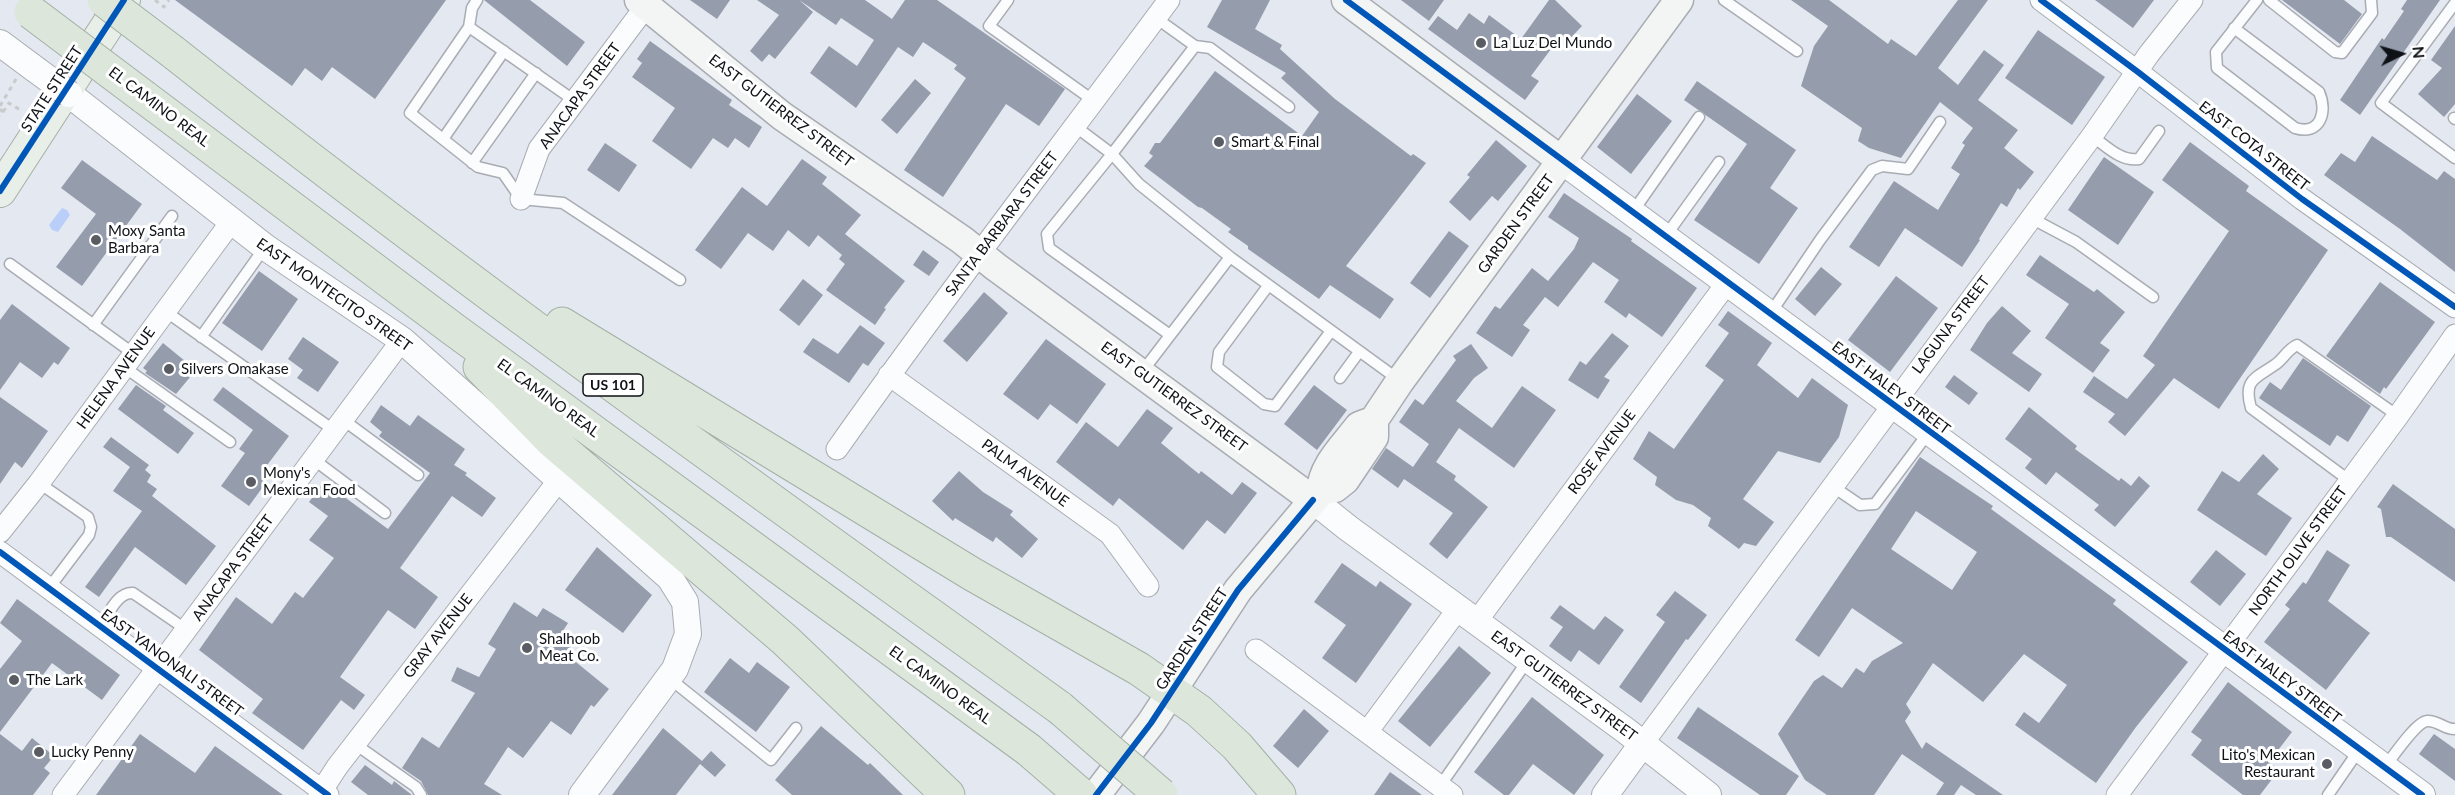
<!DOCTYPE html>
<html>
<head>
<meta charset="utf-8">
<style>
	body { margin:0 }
	#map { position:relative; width:2455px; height:795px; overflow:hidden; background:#e4e8f0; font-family:Lato,sans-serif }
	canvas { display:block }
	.north { position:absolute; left:2371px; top:24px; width:60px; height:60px; -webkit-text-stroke:4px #fff; paint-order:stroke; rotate:85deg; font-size:16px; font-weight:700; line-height:24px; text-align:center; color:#0e1116 }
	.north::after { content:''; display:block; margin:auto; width:21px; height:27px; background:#0e1116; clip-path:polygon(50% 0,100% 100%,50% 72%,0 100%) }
</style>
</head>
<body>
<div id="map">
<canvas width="2455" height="795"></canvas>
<div class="north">N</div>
</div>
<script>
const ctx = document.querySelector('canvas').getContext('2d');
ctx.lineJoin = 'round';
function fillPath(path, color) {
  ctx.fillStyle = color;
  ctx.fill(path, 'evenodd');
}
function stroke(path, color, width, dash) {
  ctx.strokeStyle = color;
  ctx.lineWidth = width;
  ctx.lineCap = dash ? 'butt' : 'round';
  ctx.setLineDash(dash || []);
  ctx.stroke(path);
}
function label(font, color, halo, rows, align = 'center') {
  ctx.font = font + ' Lato,sans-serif';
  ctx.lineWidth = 6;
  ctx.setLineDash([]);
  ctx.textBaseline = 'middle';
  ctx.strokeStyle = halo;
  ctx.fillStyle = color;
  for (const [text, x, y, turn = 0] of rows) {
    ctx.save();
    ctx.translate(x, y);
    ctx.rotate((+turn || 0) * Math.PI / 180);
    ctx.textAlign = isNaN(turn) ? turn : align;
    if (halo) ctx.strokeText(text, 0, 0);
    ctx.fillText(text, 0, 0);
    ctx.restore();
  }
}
fillPath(new Path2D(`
	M62 208 67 210 70 215 58 232 52 230 49 225Z`), '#b9cffa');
fillPath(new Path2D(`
	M175 0H446L375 99 332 67 322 81 305 68 292 86Z
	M484 0H530L585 42 567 66Z
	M690 0H730L717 19Z
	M757 0H799L813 12 775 59 769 54 762 62 750 51 779 15Z
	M799 0H865L892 19 905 0H937L1065 89 1039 126 1006 104 943 197 904 170 966 78 954 69 957 65 923 42 913 57 898 47 856 108 810 73 829 46 857 66 874 40 841 18 836 25Z
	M1222 0H1270L1255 29 1282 45 1280 49 1335 99 1411 156 1413 154 1426 163 1346 266 1394 299 1380 319 1330 285 1319 299 1248 249V246L1228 232 1231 229 1202 208 1198 207 1144 166 1153 156 1149 153 1155 143H1160L1215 71 1302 136 1319 112 1281 78 1286 73 1207 27Z
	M1401 0H1444L1429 21Z
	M1549 0H1555L1582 26 1559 50 1554 45 1531 76 1539 81 1525 100 1428 29 1438 16 1457 30 1469 13 1484 24 1489 15 1521 39Z
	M1791 0H1829L1888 44 1891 39 1916 56 1958 0H1988L1938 68 1958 85 1984 50 2004 65 1978 100 2018 130 2004 148 2034 172 2020 190 2018 188 2007 207 2001 203 1979 239 1980 240 1962 267 1905 228 1879 267 1849 247 1894 181 1938 210 1960 174 1951 168 1965 145 1962 143 1973 128 1940 102 1901 158 1869 148 1858 141 1862 128 1801 86 1814 46 1828 26Z
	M2095 0H2154L2133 28Z
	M2282 0H2344L2362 14 2340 44Z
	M2407 0H2440L2360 115 2340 100 2382 38 2384 40 2404 11 2401 9Z
	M2455 26V104L2444 117 2418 94 2442 68 2431 60Z
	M2038 30 2105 77 2072 125 2005 78Z
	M650 41 732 100 729 105 762 127 749 148 735 138 728 148 713 138 691 169 652 141 675 108 632 77 642 63 637 59Z
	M915 79 931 93 897 134 881 120Z
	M1697 81 1796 150 1770 188 1798 208 1759 264 1694 220 1747 144 1684 100Z
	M1637 94 1672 121 1631 174 1597 147Z
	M2372 136 2437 180 2444 171 2455 179V272L2400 229 2324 175 2341 153 2355 162Z
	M1496 140 1527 166 1498 201 1492 196 1470 221 1449 202 1470 177 1467 175Z
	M2190 142 2249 186 2246 191 2328 250 2219 409 2174 378 2125 436 2108 422 2115 414 2083 392 2094 376 2127 399 2155 365 2143 356 2229 231 2162 180Z
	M605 143 637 165 619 192 587 170Z
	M2104 157 2154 192 2118 245 2068 210Z
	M802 159 827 177 822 184 861 215 845 234 905 281 884 308 886 309 875 325 826 290 845 264 839 259 842 255 818 235 809 247 788 230 773 251 748 233 721 269 695 250 742 187 767 206Z
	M82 160 142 204 82 286 56 267 96 214 61 188Z
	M1564 193 1632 239 1631 241 1697 288 1662 337 1629 313 1626 318 1604 302 1619 280 1593 262 1558 307 1545 297 1523 325 1530 330 1512 357 1476 333 1495 306 1500 309 1532 268 1548 281 1574 249 1579 238 1548 217Z
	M1449 231 1469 246 1430 298 1410 283Z
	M923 250 939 262 929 276 913 265Z
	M2040 255 2094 292 2097 289 2125 312 2100 343 2110 350 2093 373 2045 338 2069 304 2026 275Z
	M1821 267 1842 284 1815 316 1795 299Z
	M259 271 298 299 262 351 222 323Z
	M1896 276 1938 308 1890 372 1848 340Z
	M803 279 823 295 799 326 779 310Z
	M2380 282 2435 322 2386 389 2384 387 2380 394 2326 356Z
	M984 292 1008 313 967 362 943 341Z
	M12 304 70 348 58 365 54 362 42 378 20 362 0 390V320Z
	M2002 306 2031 331 2012 353 2042 374 2029 392 1970 350 1987 323Z
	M1728 311 1772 343 1757 365 1798 398 1812 378 1848 405 1839 437 1820 463 1778 451 1743 499 1774 522 1756 546 1744 543 1739 549 1708 526 1711 518 1693 505 1676 500 1655 485 1657 477 1633 459 1649 431 1674 449 1724 380 1705 366 1729 333 1718 325Z
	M860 325 885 343 868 366 863 363 849 383 803 352 813 338 838 354Z
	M1612 333 1629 346 1604 377 1610 380 1598 399 1568 380 1580 361 1586 365Z
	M303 337 339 362 318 392 297 378 303 370 288 359Z
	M1046 339 1106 384 1077 424 1050 404 1038 420 1003 394Z
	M163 343 196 370 176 394 145 373 147 371 143 368Z
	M1471 344 1488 368 1474 378 1456 401 1492 428 1522 386 1556 410 1514 468 1459 428 1436 462 1456 476 1454 480 1488 507 1447 559 1429 544 1453 513 1404 479 1398 488 1372 469 1386 448 1413 467 1429 444 1399 422 1415 399 1423 405 1456 360 1453 356Z
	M2303 358 2371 406 2348 442 2337 435 2330 446 2259 398 2270 382 2281 390Z
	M1954 375 1978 393 1969 405 1945 387Z
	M136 385 166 406 163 410 194 433 178 454 118 409Z
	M1314 385 1347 410 1317 450 1284 424Z
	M223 387 289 436 265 468 273 473 249 506 221 486 245 453 239 449 253 430 213 400Z
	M0 397 48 431 22 468 15 462 0 484Z
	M381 405 410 426 418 415 465 449 454 465 467 473 465 475 496 498 482 517 452 496 400 568 438 597 415 629 388 610 340 677 365 695 354 710 341 700 303 750 252 713 263 699 199 650 236 597 272 624 295 592 303 598 334 558 309 540 328 516 309 502 324 482 388 529 430 473 379 436 382 432 370 422Z
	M2029 407 2077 446 2075 449 2119 481 2121 478 2131 486 2139 476 2150 486 2115 527 2094 510 2099 505 2056 472 2046 485 2025 468 2032 459 2005 439Z
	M1147 409 1173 428 1161 443 1199 474 1201 471 1232 495 1242 482 1257 493 1225 534 1207 520 1183 550 1119 498 1113 506 1056 462 1086 422 1118 447Z
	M111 437 149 465 145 470 151 475 147 482 157 489 152 496 216 546 186 585 135 547 99 597 85 587 142 511 113 491 130 467 103 447Z
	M2263 454 2279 469 2257 494 2292 518 2266 556 2197 510 2222 471 2239 482Z
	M1920 457 1993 506 1991 509 2116 600 2113 604 2188 662 2136 727 2096 783 2015 725 2024 712 2039 723 2067 685 2024 654 1983 702 1933 663 1906 704 1911 712 1905 721 1922 749 1926 742 2003 795H1976L1961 785 1954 795H1936L1944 783 1902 754 1874 795H1827L1805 780 1778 734 1814 681 1823 675 1842 688 1856 668 1864 673 1872 661 1903 643 1852 608 1819 657 1795 640ZM1916 511 1977 552 1952 590 1891 549Z
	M959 471 983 492 1013 511 1010 515 1038 539 1022 558 996 537 993 542 955 518 953 521 932 501Z
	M2393 484 2455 529V582L2391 537H2386L2381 509 2377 507Z
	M597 547 652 595 623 633 565 590Z
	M2216 550 2246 574 2220 606 2190 582Z
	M2327 550 2350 565 2328 601 2370 633 2326 690 2264 642 2290 609 2285 605 2303 582 2306 584Z
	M1342 563 1376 587 1380 581 1412 604 1356 683 1322 658 1346 625 1314 602Z
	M1675 591 1707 615 1688 640 1686 639 1641 703 1619 687 1665 622 1656 615Z
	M17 599 120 675 102 700 52 663 0 732V669L22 641 0 623Z
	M514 602 537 617 543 608 568 623 559 637 572 645 566 654 609 689 594 707 591 705 571 735 551 721 523 758 508 747 484 784 502 795H428L421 781 402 768 422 737 439 748 475 693 451 681 457 667 479 677 496 649 488 644Z
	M1560 605 1594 630 1605 616 1624 630 1599 665 1579 650 1571 662 1549 646 1563 627 1550 618Z
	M1459 646 1491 673 1430 747 1398 721Z
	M730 658 749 673 757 662 790 687 756 732 704 692Z
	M2228 682 2292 732 2269 762 2279 770 2260 795H2243L2191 755 2202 740 2191 732Z
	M1532 697 1604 755 1574 795 1533 764 1509 795H1504L1474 772Z
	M1698 707 1799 776 1786 795H1760L1677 738Z
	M1304 709 1329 731 1298 768 1273 746Z
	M821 726 868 765 870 763 903 795H792L775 780Z
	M663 728 702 761 711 751 726 765 715 777 700 764 676 795H612Z
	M0 734 22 751 32 738 54 756 44 768 50 773 33 795H0Z
	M140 734 195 773 215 746 283 795H96Z
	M2434 734 2455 749V781L2419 754Z
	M365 765 392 785 394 781 412 795H368L351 782Z
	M1390 772 1422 795H1374Z`), '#959cac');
const service = new Path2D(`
	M1008 0 989 26 1094 101
	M1724 0 1797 51
	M2269 0 2335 52 2342 53 2372 13 2371 0
	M2455 3 2381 103 2455 158
	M1156 18 1195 46 1210 48 1289 107
	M469 27 472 8 477 0
	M2234 28 2319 92C2328 112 2320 136 2295 128L2217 68 2216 52 2257 0
	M575 101 469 27 410 113 478 167 503 173 521 199 563 203 680 280
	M2454 118 2455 119
	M1076 127 1112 154 1195 46
	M2092 136C2106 146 2121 162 2139 159L2159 131
	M443 139 504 51
	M472 163 536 73
	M1632 213 1699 117
	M2031 218 2076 242 2153 297
	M1665 237 1719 162
	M10 264 134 354
	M1268 286 1219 352 1217 367 1264 404 1275 406 1331 331
	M165 311 335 431
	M1770 314 1820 240 1872 170 1882 166 1908 169 1940 122
	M93 325 172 216
	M1170 335 1049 248 1047 234 1112 154 1139 184 1230 257
	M201 337 265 247
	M124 367 230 442
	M1142 372 1230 257 1399 380
	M1340 378 1359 352
	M342 419 418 475
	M313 459 385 513
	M2350 481 2251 408C2243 379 2255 379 2276 364 2284 358 2287 350 2297 345L2398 416
	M39 483 88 517 91 527 89 535 49 588
	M1832 486 1860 505 1875 504 1929 432
	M100 626C109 614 117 592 133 593L187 630
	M669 678 771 760 796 728
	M355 744 416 787 421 795
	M2384 768C2392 758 2416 722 2427 721 2438 720 2445 730 2455 729
	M1440 786 1528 660
	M2328 795 2359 750`);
const minor = new Path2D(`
	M2041 0 2138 72 2302 199 2455 307
	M521 199 539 149 646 6
	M889 375 1110 534 1148 586
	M837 449C944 297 1058 150 1169 0
	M0 532 39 483 231 222
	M0 552 328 795
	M1476 622 1727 283
	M1256 650 1452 795
	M1367 732 1458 609
	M1643 743 2092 136 2149 54 2192 0
	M63 795 402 340
	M319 795 337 767 559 480
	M2117 795 2398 416 2455 335`);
const tertiary = new Path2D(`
	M0 43 35 69
	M69 94 265 247 402 340 670 578 685 602 688 634 675 669 582 795
	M1562 161 2422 795
	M1313 500 1348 528 1625 730 1708 795
	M1605 795 1643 743`);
const secondary = new Path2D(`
	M639 0 782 116 962 240 996 267 1313 500
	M1346 0 1562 161
	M1321 491C1322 466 1344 446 1359 426L1367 423
	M1096 795 1151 723 1238 590 1321 491 1335 488 1345 480 1374 437V420L1400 381 1679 0`);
const primary = new Path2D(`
	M0 191 124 0`);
const motorway = new Path2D(`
	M173 52C461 280 762 493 1060 708
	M144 97 453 329 1029 750 1081 795
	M562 324 972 574 1139 669 1199 711 1237 746 1279 795
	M480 367 552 441 785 640 948 795`);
stroke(service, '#a9acb2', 13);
stroke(minor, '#a9acb2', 23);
stroke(tertiary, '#a9acb2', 28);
stroke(secondary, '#a9acb2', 31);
stroke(primary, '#a4b0a6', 34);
stroke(motorway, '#a4b0a6', 35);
stroke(new Path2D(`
	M155 0 164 7 169 0
	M0 106 16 79
	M0 109 3 112 0 116
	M3 112 9 103 22 111`), '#c8cacc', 3, [4.5, 4.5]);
stroke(service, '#fbfcfd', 10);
stroke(minor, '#fbfcfd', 21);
stroke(tertiary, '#fbfcfd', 26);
stroke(secondary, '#f2f5f3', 28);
stroke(primary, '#e8efe8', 32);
stroke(motorway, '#dce6da', 33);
const tertiaryBridge = new Path2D(`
	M35 69 69 94`);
const motorwayBridge = new Path2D(`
	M104 0 173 52
	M31 12 144 97
	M1060 708 1161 795`);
stroke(tertiaryBridge, '#a9acb2', 28, []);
stroke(motorwayBridge, '#a4b0a6', 35, []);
stroke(tertiaryBridge, '#fbfcfd', 26);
stroke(motorwayBridge, '#dce6da', 33);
stroke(new Path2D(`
	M1346 0 2422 795
	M2041 0 2138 72 2302 199 2455 307
	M0 191 124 0
	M0 552 328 795
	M1096 795 1151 723 1238 590 1313 500`), '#0057b8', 6);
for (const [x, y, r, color] of [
	[1481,43,6,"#595c62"],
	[1219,142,6,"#595c62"],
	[96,240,6,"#595c62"],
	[169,369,6,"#595c62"],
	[251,482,6,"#595c62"],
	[527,648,6,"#595c62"],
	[14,680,6,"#595c62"],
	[39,752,6,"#595c62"],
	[2327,764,6,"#595c62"]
]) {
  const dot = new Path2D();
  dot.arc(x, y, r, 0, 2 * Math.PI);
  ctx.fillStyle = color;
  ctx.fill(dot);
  stroke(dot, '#fff', 2);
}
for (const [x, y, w] of [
	[613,385,60]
]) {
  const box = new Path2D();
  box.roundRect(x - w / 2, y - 11, w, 22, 4.5);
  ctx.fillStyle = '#fff';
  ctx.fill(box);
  stroke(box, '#0e1116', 1.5);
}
label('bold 14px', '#0e1116', null, [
	["US 101",613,385]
]);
label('15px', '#0e1116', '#fff', [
	["La Luz Del Mundo",1493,43],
	["Smart & Final",1231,142],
	["Moxy Santa",108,231],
	["Barbara",108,248],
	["Silvers Omakase",181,369],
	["Mony's",263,473],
	["Mexican Food",263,490],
	["Shalhoob",539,639],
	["Meat Co.",539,656],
	["The Lark",26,680],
	["Lucky Penny",51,752],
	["Lito's Mexican",2315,755,"right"],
	["Restaurant",2315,772,"right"]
], 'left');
label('15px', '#0e1116', '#fff', [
	["STATE STREET",52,89,-57],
	["ANACAPA STREET",580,96,-54],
	["EL CAMINO REAL",159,107,37],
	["EAST GUTIERREZ STREET",781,111,37],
	["EAST COTA STREET",2254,146,38],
	["SANTA BARBARA STREET",1002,224,-53],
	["GARDEN STREET",1516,224,-54],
	["EAST MONTECITO STREET",334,295,35],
	["LAGUNA STREET",1951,325,-53],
	["HELENA AVENUE",116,378,-54],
	["EAST HALEY STREET",1891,388,37],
	["EAST GUTIERREZ STREET",1174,397,36],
	["EL CAMINO REAL",548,398,36],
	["ROSE AVENUE",1602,452,-53],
	["PALM AVENUE",1025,473,36],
	["NORTH OLIVE STREET",2298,551,-54],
	["ANACAPA STREET",233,568,-54],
	["GRAY AVENUE",438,636,-52],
	["GARDEN STREET",1192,639,-57],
	["EAST YANONALI STREET",172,663,36],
	["EAST HALEY STREET",2282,677,37],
	["EL CAMINO REAL",940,685,36],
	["EAST GUTIERREZ STREET",1564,686,36]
]);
</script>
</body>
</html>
